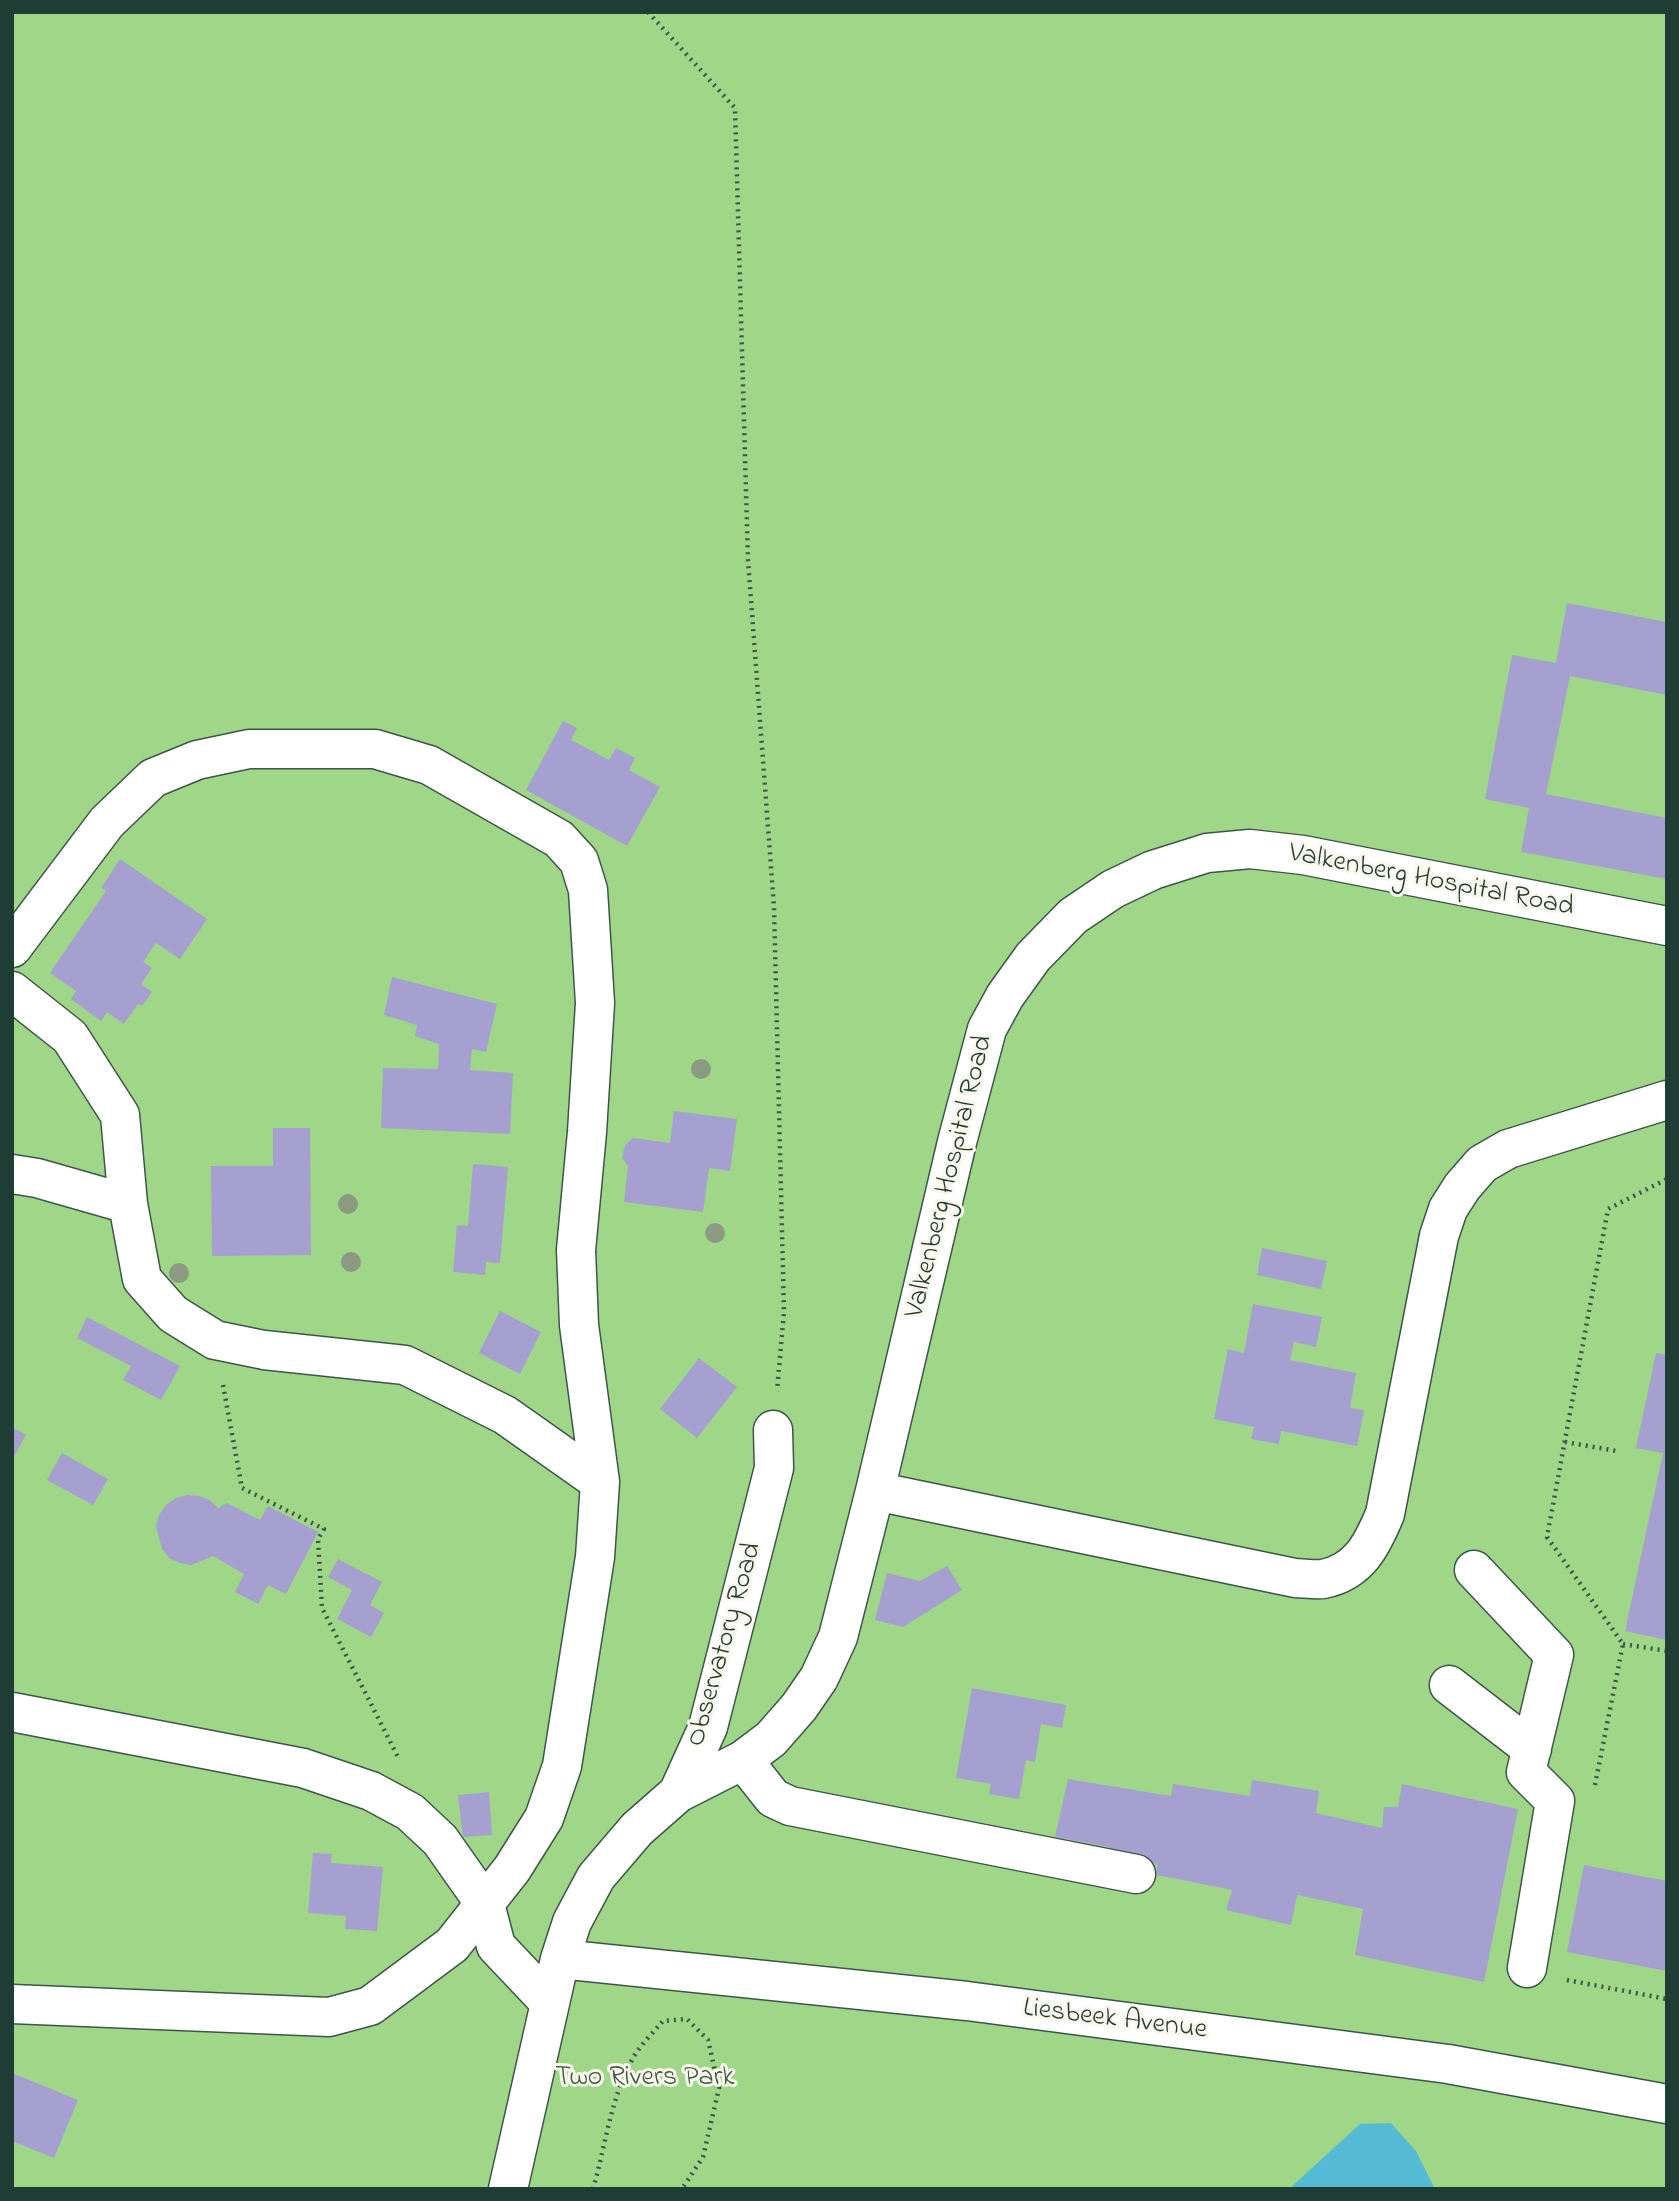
<!DOCTYPE html>
<html>
<head>
<meta charset="utf-8">
<style>
	body { margin:0 }
	#map { position:relative; width:1679px; height:2201px; overflow:hidden; background:#f0e6ca; font-family:"Indie Flower",sans-serif }
	canvas { display:block }
	.frame { position:absolute; inset:0; border:14px solid #1f3d34; pointer-events:none }
</style>
</head>
<body>
<div id="map">
<canvas width="1679" height="2201"></canvas>
<div class="frame"></div>
</div>
<script>
const ctx = document.querySelector('canvas').getContext('2d');
ctx.lineJoin = 'round';
function fillPath(path, color) {
  ctx.fillStyle = color;
  ctx.fill(path, 'evenodd');
}
function stroke(path, color, width, dash) {
  ctx.strokeStyle = color;
  ctx.lineWidth = width;
  ctx.lineCap = dash ? 'butt' : 'round';
  ctx.setLineDash(dash || []);
  ctx.stroke(path);
}
function label(font, color, halo, rows, align = 'center') {
  ctx.font = font + ' "Indie Flower",sans-serif';
  ctx.lineWidth = 6;
  ctx.setLineDash([]);
  ctx.textBaseline = 'middle';
  ctx.strokeStyle = halo;
  ctx.fillStyle = color;
  for (const [text, x, y, turn = 0] of rows) {
    ctx.save();
    ctx.translate(x, y);
    ctx.rotate((+turn || 0) * Math.PI / 180);
    ctx.textAlign = isNaN(turn) ? turn : align;
    if (halo) ctx.strokeText(text, 0, 0);
    ctx.fillText(text, 0, 0);
    ctx.restore();
  }
}
fillPath(new Path2D(`
	M12 12H1667V2189H12Z`), '#9fd688');
fillPath(new Path2D(`
	M1391 2123 1416 2151 1435 2189H1289L1360 2124Z`), '#55bbd4');
fillPath(new Path2D(`
	M1567 603 1667 622V695L1570 676 1546 794 1667 818V879L1521 852 1529 808 1485 799 1512 655 1556 663Z
	M563 721 577 728 571 740 609 760 616 748 635 758 629 770 660 787 627 846 526 790Z
	M120 859 207 919 180 959 156 943 143 962 152 968 141 984 152 992 142 1006 138 1004 124 1024 107 1012 101 1021 71 999 76 991 50 973 106 891 101 888Z
	M392 977 497 1004 486 1052 472 1049 470 1070 513 1073 510 1134 381 1128 383 1068 438 1069 439 1044 415 1036 417 1025 384 1015Z
	M674 1111 737 1119 730 1171 709 1168 703 1212 624 1202 628 1166 622 1158 625 1145 633 1138 670 1143Z
	M273 1128H310L311 1255 212 1256 211 1166H273Z
	M473 1164 508 1167 500 1263 486 1262 485 1275 453 1272 457 1225 468 1226Z
	M1262 1248 1327 1261 1321 1289 1257 1275Z
	M1253 1304 1322 1317 1316 1347 1294 1342 1290 1360 1356 1373 1350 1408 1364 1410 1357 1446 1281 1431 1279 1444 1251 1439 1254 1427 1214 1419 1228 1349 1244 1353Z
	M500 1311 541 1332 520 1374 479 1353Z
	M87 1317 180 1366 161 1400 123 1380 131 1366 77 1338Z
	M1656 1353 1667 1355V1640L1625 1631 1663 1453 1636 1448Z
	M699 1358 737 1387 697 1438 660 1409Z
	M12 1427 26 1435 12 1460Z
	M62 1453 108 1479 93 1505 47 1480Z
	M187 1495 199 1496 210 1500 218 1508 227 1503 260 1520 268 1506 318 1532 286 1594 268 1585 258 1604 235 1592 244 1574 213 1556 191 1565 180 1563 169 1558 162 1549 156 1526 159 1515 166 1505 176 1498Z
	M338 1559 382 1582 370 1605 384 1613 371 1637 337 1619 352 1590 328 1577Z
	M947 1566 962 1590 903 1627 875 1620 887 1573 920 1581Z
	M972 1688 1066 1705 1062 1728 1041 1724 1035 1762 1026 1760 1019 1799 989 1794 991 1784 956 1778Z
	M1068 1779 1171 1796 1173 1784 1250 1796 1252 1780 1319 1791 1316 1813 1382 1828 1384 1807H1398L1402 1784 1518 1809 1484 1982 1355 1955 1363 1909 1297 1895 1291 1925 1226 1910 1232 1890 1157 1875V1864L1109 1853 1110 1847 1055 1837Z
	M489 1792 492 1835 463 1837 458 1795Z
	M313 1853 332 1854 331 1863 383 1867 377 1931 345 1929 346 1916 308 1913Z
	M1584 1865 1667 1881V1971L1567 1952Z
	M12 2073 78 2100 54 2158 12 2141Z`), '#a6a0d0');
const minor = new Path2D(`
	M12 948 107 822 153 778 197 760 249 749H375L429 765 559 839 579 861 588 890 595 1003 587 1132 576 1250 579 1325 600 1482 595 1557 562 1766 544 1818 512 1869 452 1945 370 2006 329 2017 12 2004
	M12 991 70 1037 120 1115 128 1204 142 1279 173 1314 215 1340 264 1350 405 1365 505 1415 600 1482
	M12 1174 37 1178 128 1204
	M875 1491 1295 1578C1303 1578 1314 1580 1323 1579 1359 1572 1372 1545 1385 1514L1439 1236 1448 1209 1462 1187 1482 1164 1508 1149 1667 1100
	M1474 1570 1554 1655 1526 1772 1555 1801 1527 1968
	M1449 1685 1532 1749
	M12 1712 303 1768 371 1791 410 1812 440 1840 485 1904 496 1946 550 2003
	M743 1760 773 1798 790 1806 1136 1874
	M678 1793 743 1760 771 1739 799 1707 819 1678 838 1637 875 1491 957 1142 987 1029 1005 996 1033 957 1073 916 1113 889 1153 870 1207 853 1250 849 1303 855 1667 926
	M560 1959 967 2001 1448 2064 1667 2104
	M508 2189 560 1959 572 1922 596 1877 637 1829 678 1793 708 1727 774 1468 773 1430`);
stroke(minor, '#3e564a', 41);
stroke(new Path2D(`
	M648 12 735 108 748 560 774 907 784 1312 777 1391
	M223 1385 242 1488 324 1529 318 1539 322 1608 398 1757
	M1565 1442 1617 1451
	M1623 1644 1667 1651
	M1595 1785 1623 1644 1547 1537 1608 1209 1667 1179
	M1567 1980 1667 1999
	M593 2189C605 2148 610 2102 630 2064 637 2048 652 2034 663 2021L687 2019 708 2040 719 2088 703 2157 682 2189`), '#3e564a', 4.5, [2, 5]);
stroke(minor, '#fff', 38);
ctx.fillStyle = '#8b9a81';
for (const [x, y] of [
	[701,1069],
	[348,1204],
	[715,1233],
	[351,1262],
	[179,1273]
]) {
  ctx.beginPath();
  ctx.arc(x, y, 10, 0, 2 * Math.PI);
  ctx.fill();
}
label('28px', '#1f3d34', '#fbf7ec', [
	["Valkenberg Hospital Road",1431,882,11],
	["Valkenberg Hospital Road",951,1177,-76],
	["Observatory Road",726,1645,-74],
	["Liesbeek Avenue",1115,2021,7]
]);
label('28px', '#395c45', '#fbf7ec', [
	["Two Rivers Park",645,2079]
]);
</script>
</body>
</html>
